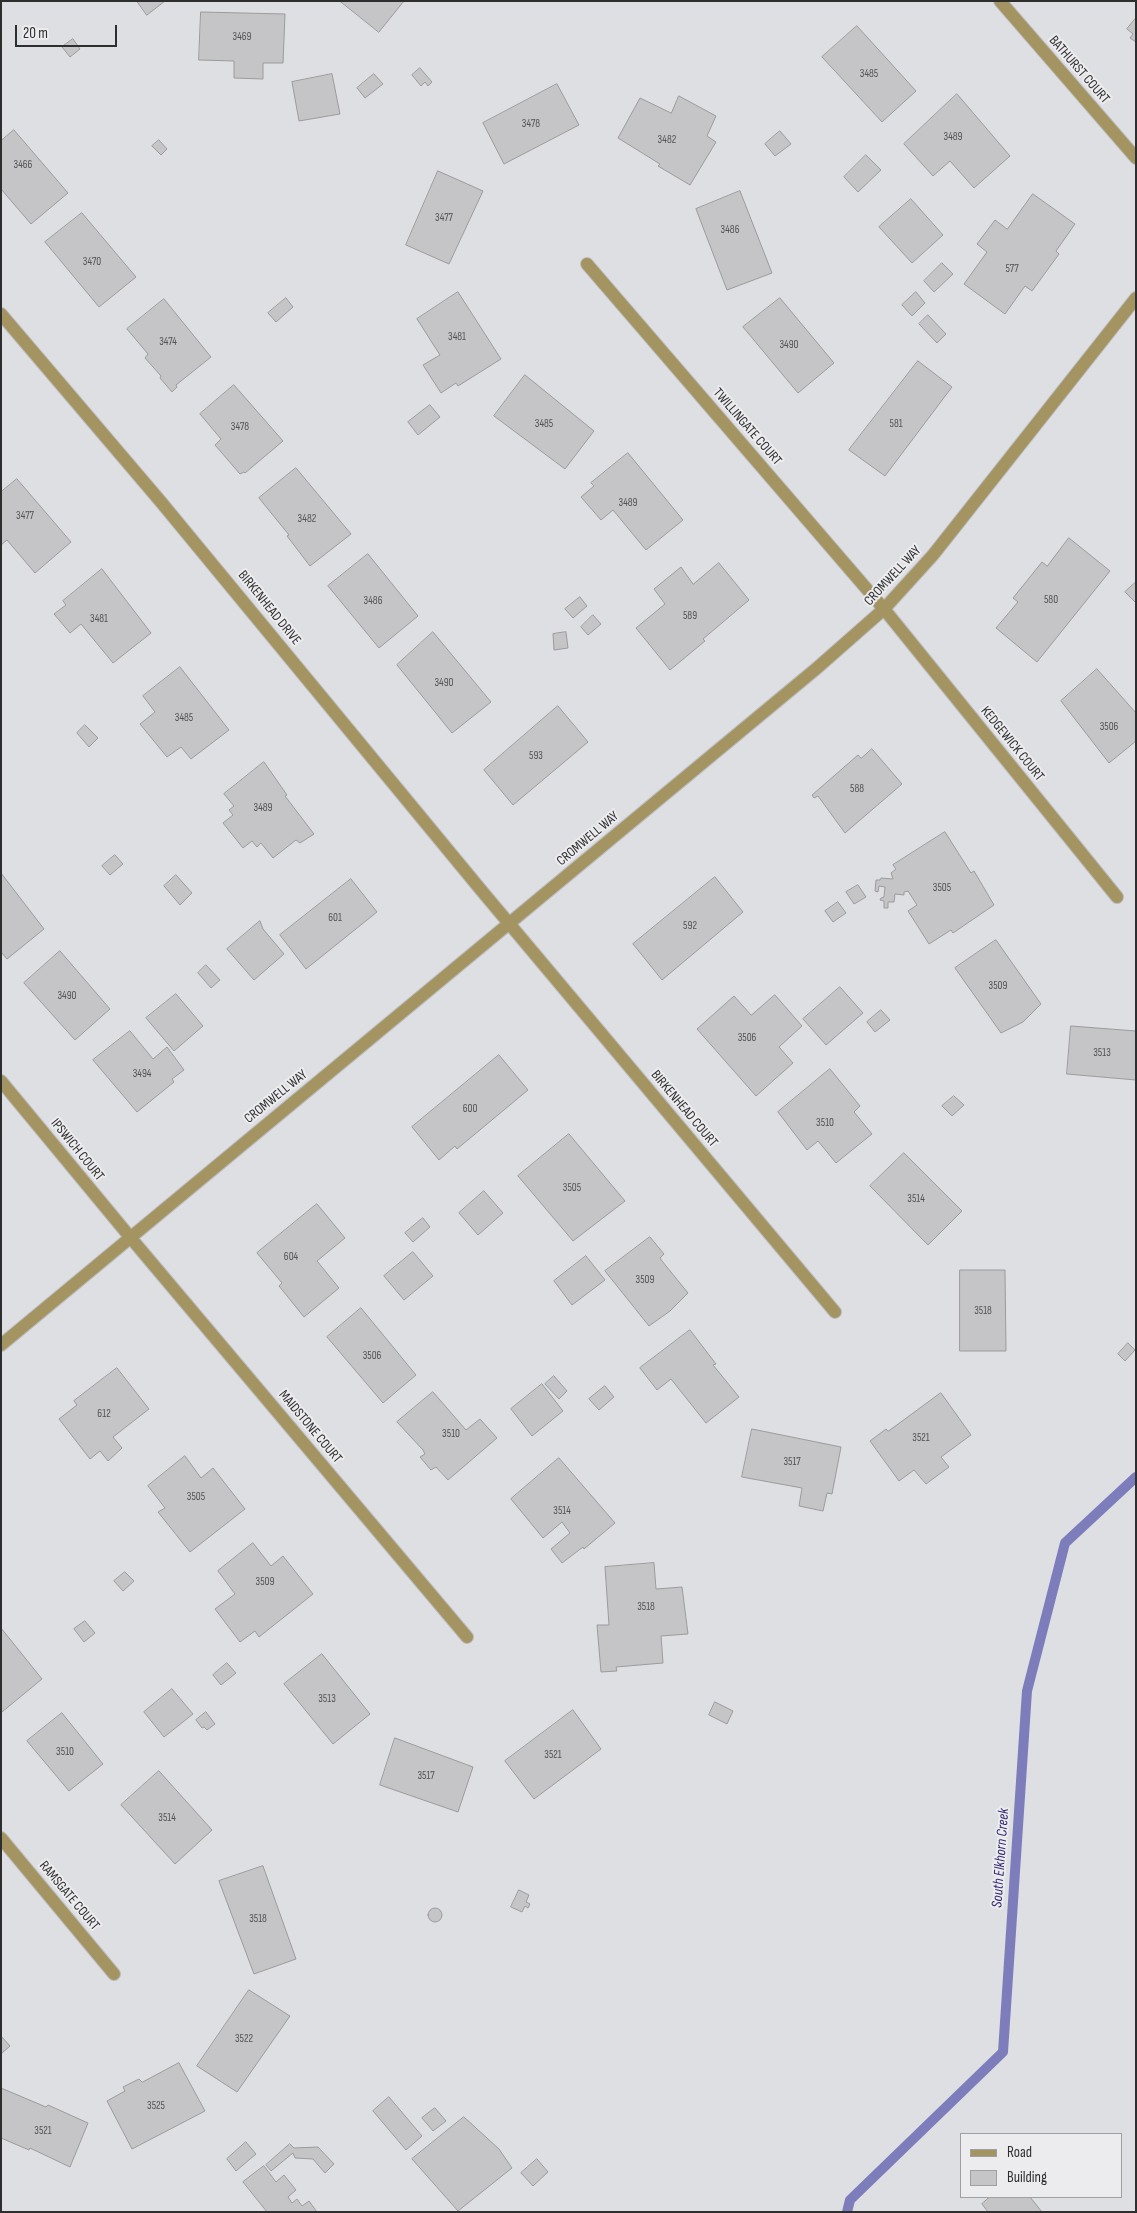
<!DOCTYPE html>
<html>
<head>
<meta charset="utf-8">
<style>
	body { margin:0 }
	#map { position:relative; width:1137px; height:2213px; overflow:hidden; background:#dedfe2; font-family:"Sofia Sans Condensed",sans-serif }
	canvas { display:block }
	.frame { position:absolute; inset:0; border:2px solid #2e2e2f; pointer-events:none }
	.legend { position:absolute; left:960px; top:2133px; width:162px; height:65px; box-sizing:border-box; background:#ececef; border:1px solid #a0a0a2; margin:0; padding:6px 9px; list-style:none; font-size:15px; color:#2e2e2f }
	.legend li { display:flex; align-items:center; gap:10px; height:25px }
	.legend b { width:25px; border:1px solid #a0a0a2 }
	.scale { position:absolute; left:15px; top:25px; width:102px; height:22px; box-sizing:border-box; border:2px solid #2e2e2f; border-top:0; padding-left:6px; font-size:15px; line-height:18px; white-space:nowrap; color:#2e2e2f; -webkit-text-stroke:4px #ececef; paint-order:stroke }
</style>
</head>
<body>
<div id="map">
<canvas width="1137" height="2213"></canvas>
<div class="frame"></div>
<ul class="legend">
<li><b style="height:6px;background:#a39462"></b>Road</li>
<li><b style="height:14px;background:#c5c5c8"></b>Building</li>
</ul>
<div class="scale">20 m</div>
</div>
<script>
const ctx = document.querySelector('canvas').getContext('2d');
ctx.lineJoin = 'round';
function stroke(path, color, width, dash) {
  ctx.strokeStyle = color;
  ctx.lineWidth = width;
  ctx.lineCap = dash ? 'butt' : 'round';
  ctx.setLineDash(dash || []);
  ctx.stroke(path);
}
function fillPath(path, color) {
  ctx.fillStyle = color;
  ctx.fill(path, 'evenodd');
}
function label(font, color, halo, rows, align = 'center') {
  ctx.font = font + ' "Sofia Sans Condensed",sans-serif';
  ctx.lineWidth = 4;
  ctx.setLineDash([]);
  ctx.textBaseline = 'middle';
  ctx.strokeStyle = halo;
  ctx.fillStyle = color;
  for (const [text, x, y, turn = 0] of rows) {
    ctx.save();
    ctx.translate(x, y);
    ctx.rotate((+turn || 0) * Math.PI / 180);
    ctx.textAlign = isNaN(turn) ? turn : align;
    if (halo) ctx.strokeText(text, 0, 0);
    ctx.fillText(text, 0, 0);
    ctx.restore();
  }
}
stroke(new Path2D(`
	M847 2212 850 2200 1003 2052 1027 1691 1065 1543 1136 1477`), '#7e7dbc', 10);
const building = new Path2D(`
	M137 1H165L147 15Z
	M340 1H404L379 32Z
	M201 12 285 14 283 63H263V79L234 78V61L199 60Z
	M1136 18V42L1130 38 1133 34 1127 29Z
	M857 26 916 91 882 122 822 57Z
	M73 39 80 49 70 57 62 47Z
	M420 68 432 82 428 86 425 82 421 86 412 75Z
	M332 74 340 114 299 121 292 82Z
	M374 74 383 84 365 98 357 88Z
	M557 84 579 125 504 164 483 123Z
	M957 94 1010 156 974 188 950 161 933 176 904 144Z
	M679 96 716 116 707 136 716 142 690 185 658 166 660 164 618 138 640 98 671 113Z
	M14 130 68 193 31 224 1 189V141Z
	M780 131 791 144 775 156 765 144Z
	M159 140 167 149 161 155 152 146Z
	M866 155 881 170 858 192 844 177Z
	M438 171 483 191 449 264 406 245Z
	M740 191 772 273 727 290 696 209Z
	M1033 194 1075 224 1056 251 1059 254 1032 291 1025 286 1005 314 964 284 987 252 977 244 995 220 1007 229Z
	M911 199 943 235 912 263 879 227Z
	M82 213 136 277 99 307 45 242Z
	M942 263 953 274 934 292 924 281Z
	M458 292 501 359 458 386 456 383 441 393 423 365 440 355 417 319Z
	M916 292 925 303 912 316 902 305Z
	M286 298 293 307 276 322 268 313Z
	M780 298 834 363 798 393 743 327Z
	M164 299 211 357 176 385 177 387 172 392 160 378 161 376 145 358 148 354 127 329Z
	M928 315 946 334 937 343 919 324Z
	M918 361 952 387 885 476 849 450Z
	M525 375 594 431 565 469 494 416Z
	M234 385 283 441 245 473 244 472 240 474 215 445 221 439 200 414Z
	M430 405 440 417 418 435 408 422Z
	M628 453 683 520 646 550 613 510 601 520 581 497 594 486 591 483Z
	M296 468 351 534 310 566 287 536 289 535 259 498Z
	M17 479 71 542 35 573 7 540 1 545V492Z
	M1069 538 1110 571 1037 662 996 628 1018 602 1013 598 1042 562 1047 566Z
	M368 554 418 616 379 648 328 586Z
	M719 563 749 600 703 639 705 641 670 670 636 628 665 604 654 589 681 567 693 584Z
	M102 569 151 633 113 663 81 624 70 633 54 614 66 605 63 601Z
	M1136 582V601L1135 602 1125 592Z
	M580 597 587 606 573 618 565 609Z
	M593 615 601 624 588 635 581 627Z
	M433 632 491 702 452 733 397 665Z
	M566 632 568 648 554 650 553 634Z
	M180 667 229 730 191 759 181 747 167 757 140 724 155 712 143 696Z
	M1097 669 1136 713V741L1109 763 1061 701Z
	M558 706 588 742 513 805 484 770Z
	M85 725 98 738 89 747 77 733Z
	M872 749 902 784 845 833 818 796 814 798 812 795 858 755 861 758Z
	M264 762 287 795 285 796 314 834 300 843 296 840 273 858 261 843 257 847 252 841 243 848 223 823 233 815 229 810 234 806 224 794Z
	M945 832 971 873 974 871 994 905 953 933 951 930 929 944 908 911 917 905 908 891 904 892V895L895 894 894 902H888V908H884V901L880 900 881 898 884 897 885 887 879 886 878 892 875 891 876 880H880L881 878 893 879 891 873 896 869 893 865Z
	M115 855 123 864 110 875 102 866Z
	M1 873 44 929 7 959 1 952Z
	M176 875 192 893 180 905 164 886Z
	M715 877 743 912 662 980 633 944Z
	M351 879 377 912 306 969 280 935Z
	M858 885 866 897 854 904 846 892Z
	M838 902 846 913 833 922 825 911Z
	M260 921 263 929 284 954 254 980 227 949Z
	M996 940 1041 1004 1023 1022 1001 1033 955 968Z
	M60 951 110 1009 75 1040 24 983Z
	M206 965 220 980 211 988 198 973Z
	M840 987 863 1013 826 1045 803 1019Z
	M176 994 203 1026 174 1051 146 1018Z
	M775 995 802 1026 779 1047 793 1063 756 1096 697 1029 734 996 751 1015Z
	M881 1010 890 1020 875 1032 867 1022Z
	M1071 1026 1136 1031V1080L1067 1074Z
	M130 1031 153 1059 167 1047 184 1070 172 1079 174 1082 137 1112 93 1060Z
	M499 1055 528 1090 457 1149 455 1146 439 1160 412 1127Z
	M830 1069 860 1106 854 1112 872 1134 836 1163 818 1141 807 1150 778 1112Z
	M954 1096 964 1105 952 1116 942 1106Z
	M569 1134 625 1201 573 1241 518 1176Z
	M904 1153 962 1211 928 1245 870 1186Z
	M484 1191 503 1213 478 1235 459 1213Z
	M317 1204 345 1238 317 1261 339 1288 304 1317 279 1286 282 1283 257 1253Z
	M423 1218 430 1227 413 1242 405 1233Z
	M650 1237 664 1254 660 1258 662 1261 688 1293 670 1311 649 1326 605 1271Z
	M413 1252 433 1276 404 1300 384 1276Z
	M586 1256 605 1280 572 1305 554 1281Z
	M960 1270H1005L1006 1351H960Z
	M361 1308 416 1375 383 1403 327 1337Z
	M690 1330 716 1364 713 1365 739 1397 706 1423 671 1379 657 1390 640 1368Z
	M1128 1343 1135 1350 1125 1361 1118 1354Z
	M117 1368 149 1409 113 1437 122 1448 108 1461 100 1451 90 1459 59 1419 77 1405 74 1401Z
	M554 1376 567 1391 559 1399 545 1384Z
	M542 1384 563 1411 532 1436 511 1409Z
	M605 1386 614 1397 599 1410 589 1399Z
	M433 1392 466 1430 480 1419 497 1438 448 1480 436 1467 431 1470 420 1457 425 1454 423 1450 397 1422Z
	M941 1393 971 1435 941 1457 949 1467 926 1484 914 1470 899 1481 870 1441 886 1429 888 1431Z
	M752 1429 841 1447 832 1494 827 1493 823 1511 799 1506 802 1488 742 1477Z
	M185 1456 201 1478 213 1468 245 1509 190 1552 158 1512 165 1508 148 1486Z
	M559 1458 615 1523 584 1549 583 1547 562 1563 551 1549 570 1533 562 1522 543 1538 511 1499Z
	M253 1543 271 1566 283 1556 313 1594 259 1637 255 1631 240 1642 215 1609 235 1594 218 1571Z
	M654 1563 656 1589 682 1587 688 1634 661 1636 663 1663 616 1667 617 1671 601 1672 597 1625H609L605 1567Z
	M125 1572 134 1581 123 1591 114 1581Z
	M85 1621 95 1633 84 1642 74 1629Z
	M1 1628 42 1679 2 1712 1 1711Z
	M322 1654 370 1714 333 1744 284 1684Z
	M227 1663 236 1673 221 1685 213 1675Z
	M172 1689 193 1714 164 1737 144 1712Z
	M715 1702 733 1711 727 1724 709 1715Z
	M573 1710 601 1749 534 1799 505 1761Z
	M206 1712 215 1724 207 1730 204 1727 202 1728 196 1720Z
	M62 1713 103 1764 69 1791 27 1741Z
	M395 1738 473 1767 458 1812 380 1785Z
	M159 1771 212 1830 175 1864 121 1805Z
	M263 1866 296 1959 254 1974 219 1881Z
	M519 1890 529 1895 526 1902 530 1904 528 1908 525 1906 522 1912 511 1907Z
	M428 1915a7 7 0 1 1 14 0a7 7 0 1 1-14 0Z
	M249 1990 290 2016 237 2092 197 2066Z
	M1 2036 10 2046 1 2054Z
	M179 2063 205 2111 132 2149 107 2101 125 2091 123 2087 139 2079 142 2082Z
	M1 2088 46 2107 48 2105 88 2123 70 2167 30 2148 29 2150 1 2138Z
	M389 2097 422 2136 406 2150 373 2111Z
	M435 2108 446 2121 433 2131 422 2118Z
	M464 2117 499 2149 512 2168 458 2211 412 2159Z
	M246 2142 256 2154 236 2171 227 2159Z
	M290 2144 294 2148 318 2147 334 2164 325 2173 313 2159 295 2158 293 2153 271 2171 266 2165Z
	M537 2159 548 2172 533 2186 521 2173Z
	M264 2166 276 2182 284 2175 296 2190 288 2197 292 2203 297 2199 302 2206 309 2201 317 2212H267L243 2182Z
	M990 2197H1030L1042 2212H988L982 2204Z`);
fillPath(building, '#c5c5c8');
stroke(building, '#9b9b9e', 1);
const minor = new Path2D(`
	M1000 1 1136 158
	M587 264 884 609 1117 897
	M1 314 161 502 481 890 835 1312
	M1 1081 130 1237 467 1637
	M1 1345 817 668 884 609 933 555 1136 298
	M1 1838 114 1974`);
stroke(minor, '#bbbcbe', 14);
stroke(minor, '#a39462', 12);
label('11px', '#545455', null, [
	["3469",242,37],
	["3485",869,74],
	["3478",531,124],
	["3489",953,137],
	["3482",667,140],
	["3466",23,165],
	["3477",444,218],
	["3486",730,230],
	["3470",92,262],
	["577",1012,269],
	["3481",457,337],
	["3474",168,342],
	["3490",789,345],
	["3485",544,424],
	["581",896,424],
	["3478",240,427],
	["3489",628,503],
	["3477",25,516],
	["3482",307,519],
	["580",1051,600],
	["3486",373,601],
	["589",690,616],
	["3481",99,619],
	["3490",444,683],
	["3485",184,718],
	["3506",1109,727],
	["593",536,756],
	["588",857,789],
	["3489",263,808],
	["3505",942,888],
	["601",335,918],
	["592",690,926],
	["3509",998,986],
	["3490",67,996],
	["3506",747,1038],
	["3513",1102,1053],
	["3494",142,1074],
	["600",470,1109],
	["3510",825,1123],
	["3505",572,1188],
	["3514",916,1199],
	["604",291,1257],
	["3509",645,1280],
	["3518",983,1311],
	["3506",372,1356],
	["612",104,1414],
	["3510",451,1434],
	["3521",921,1438],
	["3517",792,1462],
	["3505",196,1497],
	["3514",562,1511],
	["3509",265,1582],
	["3518",646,1607],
	["3513",327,1699],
	["3510",65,1752],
	["3521",553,1755],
	["3517",426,1776],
	["3514",167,1818],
	["3518",258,1919],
	["3522",244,2039],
	["3525",156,2106],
	["3521",43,2131]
]);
label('14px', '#2e2e2f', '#ececef', [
	["BATHURST COURT",1079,70,49],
	["TWILLINGATE COURT",747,427,49],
	["CROMWELL WAY",893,576,-47],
	["BIRKENHEAD DRIVE",269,608,51],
	["KEDGEWICK COURT",1012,744,51],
	["CROMWELL WAY",588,839,-40],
	["CROMWELL WAY",276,1097,-39],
	["BIRKENHEAD COURT",684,1109,50],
	["IPSWICH COURT",77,1150,51],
	["MAIDSTONE COURT",310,1427,50],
	["RAMSGATE COURT",69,1896,50]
]);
label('italic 15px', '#322772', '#ececef', [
	["South Elkhorn Creek",1001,1858,-86]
]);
</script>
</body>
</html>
